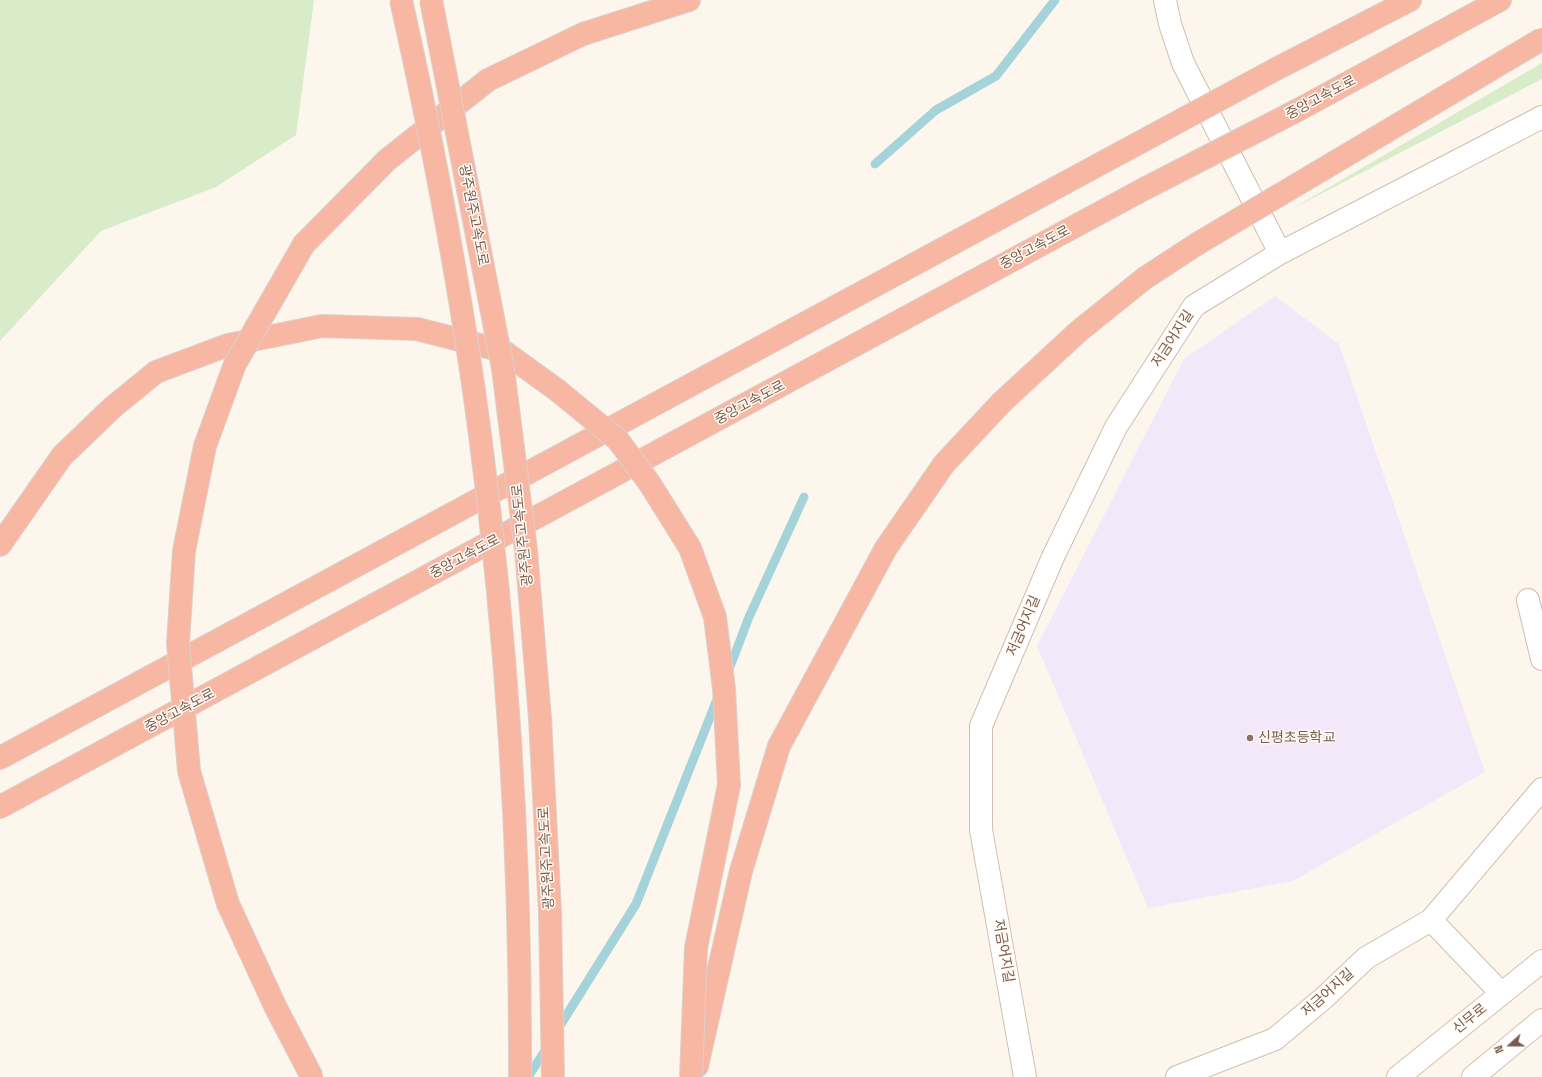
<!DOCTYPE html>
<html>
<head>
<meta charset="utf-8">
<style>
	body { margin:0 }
	#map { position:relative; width:1542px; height:1077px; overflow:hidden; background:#fdf6ec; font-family:"Space Grotesk",sans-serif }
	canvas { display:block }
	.north { position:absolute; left:1490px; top:1025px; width:40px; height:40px; -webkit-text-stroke:3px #fffaf3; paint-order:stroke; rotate:249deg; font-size:11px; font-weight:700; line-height:16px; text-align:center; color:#7a5c4d }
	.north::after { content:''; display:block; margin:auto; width:14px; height:18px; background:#7a5c4d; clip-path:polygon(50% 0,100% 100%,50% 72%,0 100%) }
</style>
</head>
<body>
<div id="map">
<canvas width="1542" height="1077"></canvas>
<div class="north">N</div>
</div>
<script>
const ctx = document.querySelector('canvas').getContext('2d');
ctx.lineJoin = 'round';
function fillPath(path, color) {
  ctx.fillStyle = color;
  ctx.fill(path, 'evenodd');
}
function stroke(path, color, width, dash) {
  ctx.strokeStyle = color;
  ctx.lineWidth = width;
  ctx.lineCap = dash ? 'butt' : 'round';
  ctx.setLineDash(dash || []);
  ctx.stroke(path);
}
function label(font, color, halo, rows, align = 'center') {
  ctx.font = font + ' "Space Grotesk","Noto Sans KR",sans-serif';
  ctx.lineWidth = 3;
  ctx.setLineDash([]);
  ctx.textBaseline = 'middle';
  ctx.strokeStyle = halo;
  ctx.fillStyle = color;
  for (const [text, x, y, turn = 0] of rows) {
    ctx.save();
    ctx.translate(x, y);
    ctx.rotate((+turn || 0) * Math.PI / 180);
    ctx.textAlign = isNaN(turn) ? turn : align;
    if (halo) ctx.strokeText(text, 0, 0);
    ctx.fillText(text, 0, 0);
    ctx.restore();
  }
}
fillPath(new Path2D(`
	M1275 296 1339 344 1485 772 1293 881 1148 908 1037 646 1184 359Z`), '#f3e8fa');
fillPath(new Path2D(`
	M0 0H314L296 135 216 187 101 231 0 341Z
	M1542 63V79L1290 210Z`), '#d8ecc9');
stroke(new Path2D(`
	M875 164 936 110 996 76 1055 0
	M728 672 749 617 804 497
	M556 1032 636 904 718 697
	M528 1077 548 1046`), '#a5d3da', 9);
const minor = new Path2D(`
	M1165 0 1170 24 1183 63 1280 253
	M1528 600 1542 659
	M1431 920 1501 993
	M1025 1077 981 830V726L1053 557 1116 427 1194 306 1280 253 1542 117
	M1177 1077 1275 1039 1325 997 1366 958 1431 920 1542 789`);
const secondary = new Path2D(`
	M1398 1077 1542 961
	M1473 1077 1542 1020`);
const motorway = new Path2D(`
	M1276 69 1410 0
	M1298 110 1500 0
	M304 244 387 160 488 80 583 34 689 0
	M0 545 62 456 113 407 156 372 228 345 322 326 417 329 503 351 557 390
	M0 758 1124 151
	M0 807 1144 189
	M697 1066 741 871 779 746 886 548 944 464 1002 402 1079 331 1145 278 1197 244`);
stroke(minor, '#d1beb0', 24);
stroke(secondary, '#d6c0b0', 24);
stroke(motorway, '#dad1cd', 24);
stroke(minor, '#fff', 22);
stroke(secondary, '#fff', 22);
stroke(motorway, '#f7b7a3', 22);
const motorwayBridge = new Path2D(`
	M401 0C433 144 461 289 480 435 508 646 521 864 520 1077
	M431 0 503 369 526 550 540 718 550 913 553 1077
	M1124 151 1276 69
	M1144 189 1298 110
	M304 244 235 364 205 446 184 551 178 643 189 771 228 904 276 1008 312 1077
	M1197 244 1542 39
	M557 390 618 440 650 484 690 548 715 617 724 689 729 785 696 948 691 1077`);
stroke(motorwayBridge, '#dad1cd', 24, []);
stroke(motorwayBridge, '#f7b7a3', 22);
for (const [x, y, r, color] of [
	[1250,738,4,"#8d6e63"]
]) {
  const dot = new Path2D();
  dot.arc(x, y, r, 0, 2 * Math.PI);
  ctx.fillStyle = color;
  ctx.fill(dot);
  stroke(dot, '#fffaf3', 1.5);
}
label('14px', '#7a5c4d', '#fffaf3', [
	["중앙고속도로",1321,98,-28],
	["광주원주고속도로",473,215,79],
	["중앙고속도로",1035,248,-28],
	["저금어지길",1173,339,-57],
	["중앙고속도로",750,403,-28],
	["광주원주고속도로",523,535,-96],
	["중앙고속도로",465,557,-28],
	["저금어지길",1024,626,-67],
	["중앙고속도로",180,711,-28],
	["광주원주고속도로",547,858,-93],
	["저금어지길",1003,951,80],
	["저금어지길",1328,993,-42],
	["신무로",1470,1019,-39]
]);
label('14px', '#785e54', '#fffaf3', [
	["신평초등학교",1258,738]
], 'left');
</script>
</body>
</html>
